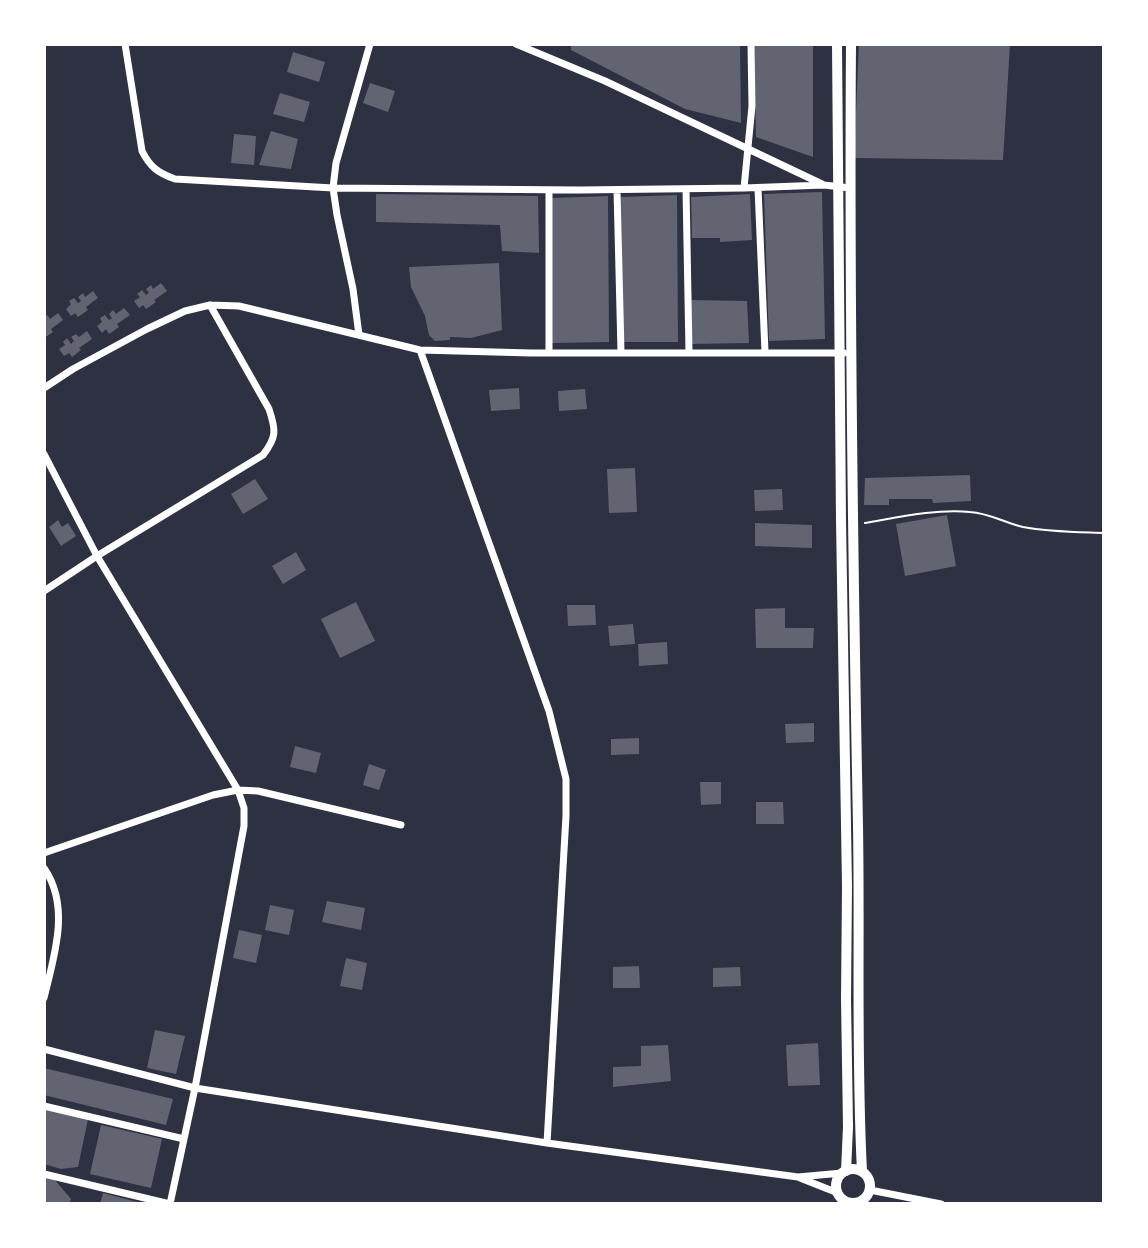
<!DOCTYPE html>
<html>
<head>
<meta charset="utf-8">
<style>
	body { margin:0 }
	#map { position:relative; width:1148px; height:1248px; overflow:hidden; background:#2d3142; font-family:"Titillium Web",sans-serif }
	canvas { display:block }
	.frame { position:absolute; inset:0; border:46px solid #fff; pointer-events:none }
</style>
</head>
<body>
<div id="map">
<canvas width="1148" height="1248"></canvas>
<div class="frame"></div>
</div>
<script>
const ctx = document.querySelector('canvas').getContext('2d');
ctx.lineJoin = 'round';
function fillPath(path, color) {
  ctx.fillStyle = color;
  ctx.fill(path, 'evenodd');
}
function stroke(path, color, width, dash) {
  ctx.strokeStyle = color;
  ctx.lineWidth = width;
  ctx.lineCap = dash ? 'butt' : 'round';
  ctx.setLineDash(dash || []);
  ctx.stroke(path);
}
fillPath(new Path2D(`
	M571 44H740L741 123 685 109 571 50Z
	M754 44H813V157L756 137Z
	M859 44H1010L1003 160 854 158Z
	M293 52 325 62 319 82 287 72Z
	M370 83 395 91 388 112 363 103Z
	M280 93 310 102 304 122 273 114Z
	M271 131 298 139 291 169 259 165Z
	M234 134 256 136 254 165 231 163Z
	M822 192 825 339 769 341 764 194Z
	M376 194 538 196 539 253 502 251 500 225 376 222Z
	M750 194 752 240 720 242V238H692L691 197Z
	M677 195 678 342H622L621 197Z
	M608 196 609 342 552 343V198Z
	M499 263 502 330 471 338 450 337V340L435 341 429 335 425 316 411 287 409 267Z
	M161 283 167 291 154 300 156 302 146 309 143 305 139 308 134 301 140 297 137 294 142 290 146 295 149 293 146 289 151 285 153 289Z
	M93 291 98 298 86 307 88 310 78 317 75 313 71 316 66 309 71 304 69 301 74 298 78 303 81 301 78 297 83 293 85 297Z
	M690 300 747 301 749 343 690 344Z
	M124 308 130 315 117 324 119 327 109 334 106 329 102 333 97 326 102 322 100 318 105 315 109 320 112 318 109 314 113 310 116 314Z
	M58 313 63 320 51 329 53 332 44 338V324L46 323 44 317 47 315 50 319Z
	M87 331 92 339 79 348 81 350 72 357 69 353 64 356 59 349 65 345 63 342 67 338 71 344 74 341 71 337 76 334 79 337Z
	M519 388 520 409 491 411 489 390Z
	M585 389 587 409 559 411 558 391Z
	M635 468 637 512 609 513 607 469Z
	M970 475 971 501 933 503 932 499H889V505H864L865 478Z
	M255 479 268 499 243 514 231 494Z
	M782 489 783 510 755 511 754 490Z
	M947 515 956 566 905 576 896 524Z
	M58 520 62 527 68 523 76 536 61 546 49 527Z
	M755 523 812 525V548L755 546Z
	M296 552 306 570 283 584 272 566Z
	M356 602 375 641 340 658 321 619Z
	M567 605H595L596 625 568 626Z
	M785 608V628H814L813 648H756L755 609Z
	M633 624 635 644 610 646 608 626Z
	M667 642 668 664 639 666 638 644Z
	M814 723V742L786 743 785 724Z
	M639 738V754L611 755V739Z
	M295 746 321 753 316 773 290 767Z
	M369 764 386 770 379 790 363 785Z
	M700 782H721V804L701 805Z
	M756 802H783L784 824H756Z
	M327 901 365 908 361 930 322 922Z
	M270 905 294 910 289 935 265 930Z
	M239 930 262 935 256 963 233 958Z
	M346 958 367 963 362 990 340 986Z
	M639 966 640 988H613V967Z
	M740 967 741 986 713 987V968Z
	M155 1030 185 1036 176 1074 147 1068Z
	M818 1043 820 1085 788 1086 786 1045Z
	M668 1045 671 1081 613 1087V1067L641 1066V1046Z
	M44 1068 173 1099 166 1125 44 1095Z
	M44 1109 88 1119 78 1167 61 1169 44 1164Z
	M101 1125 162 1139 151 1188 90 1174Z
	M44 1177 54 1179 71 1199 69 1204H44Z
	M103 1193 141 1203V1204H100Z`), '#626471');
stroke(new Path2D(`
	M865 523C900 517 934 509 970 512 989 513 1005 523 1023 527 1050 532 1077 532 1104 533`), '#fff', 2);
stroke(new Path2D(`
	M125 44 142 151C150 167 158 173 175 179L333 188 580 190 744 188 824 185 850 188
	M516 44 605 81 822 184
	M744 188 752 106 751 44
	M758 188 765 352
	M686 189 689 352
	M617 190 621 352
	M359 335 353 289 337 215 333 188 336 163 370 44
	M420 350 549 711 566 779V816L547 1143
	M549 353V190
	M44 388 73 369 147 329 185 311 210 305 239 306 420 350 531 353H844
	M44 454 97 556 238 790 244 808V826L195 1088 170 1204
	M44 591 97 556 263 455C277 437 276 430 269 409L210 305
	M44 853 213 795 238 790 258 791 401 825
	M44 868C71 907 54 956 44 998
	M44 1049 195 1088 547 1143 798 1177 842 1173
	M44 1106 184 1139
	M44 1174 170 1204
	M800 1178 838 1193
	M870 1190 941 1204`), '#fff', 7);
stroke(new Path2D(`
	M837 44 841 520 847 886 846 999 848 1127 846 1171
	M851 44C849 305 853 565 858 826 860 941 856 1056 862 1171
	M836 1186a17 17 0 1 1 34 0a17 17 0 1 1-34 0Z`), '#fff', 10);
</script>
</body>
</html>
